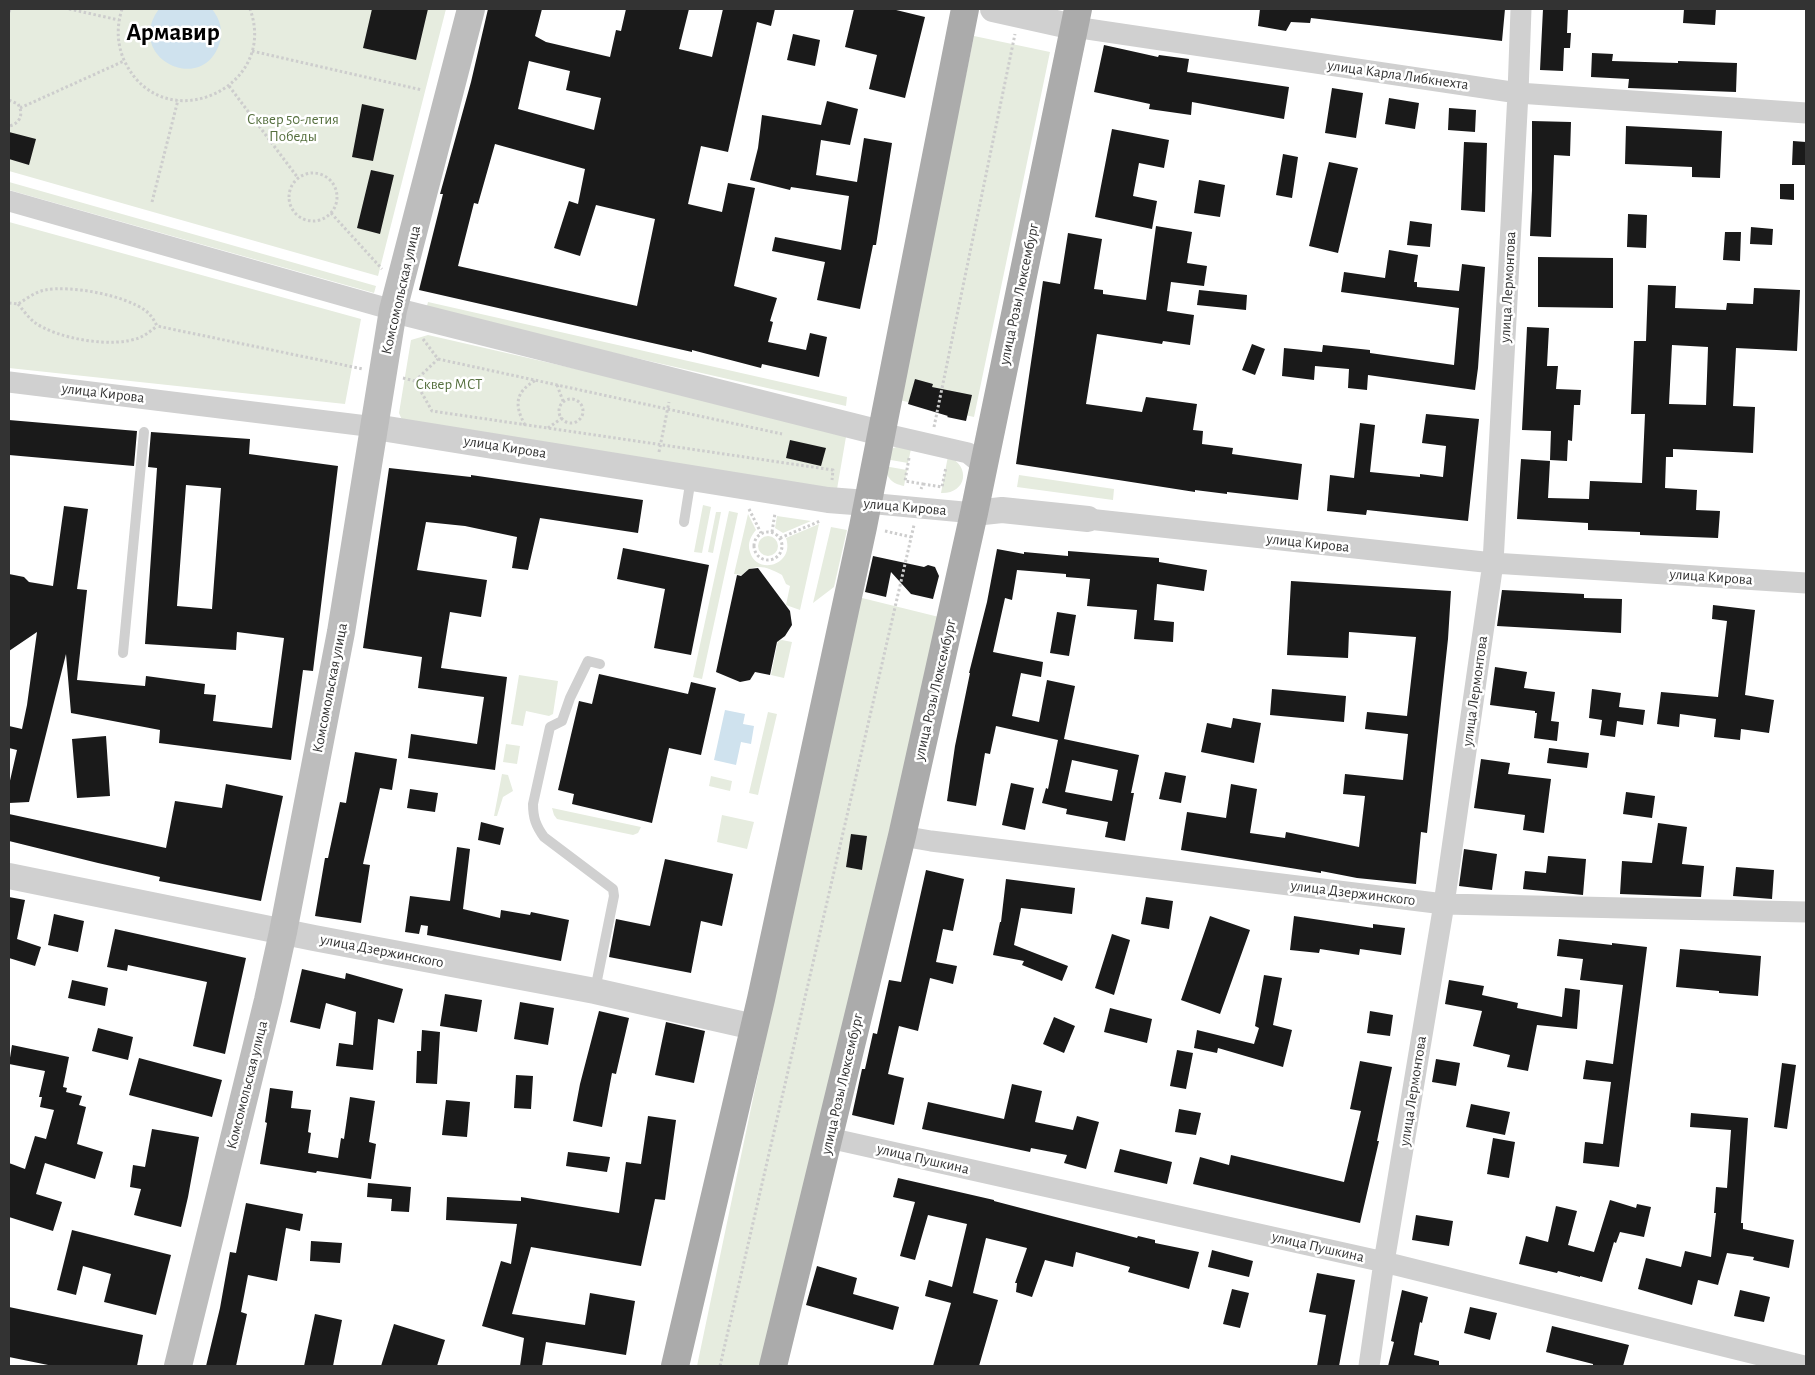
<!DOCTYPE html>
<html>
<head>
<meta charset="utf-8">
<style>
	body { margin:0 }
	#map { position:relative; width:1815px; height:1375px; overflow:hidden; background:#fff; font-family:"Alegreya Sans",sans-serif }
	canvas { display:block }
	.frame { position:absolute; inset:0; border:10px solid #333; pointer-events:none }
</style>
</head>
<body>
<div id="map">
<canvas width="1815" height="1375"></canvas>
<div class="frame"></div>
</div>
<script>
const ctx = document.querySelector('canvas').getContext('2d');
ctx.lineJoin = 'round';
function fillPath(path, color) {
  ctx.fillStyle = color;
  ctx.fill(path, 'evenodd');
}
function stroke(path, color, width, dash) {
  ctx.strokeStyle = color;
  ctx.lineWidth = width;
  ctx.lineCap = dash ? 'butt' : 'round';
  ctx.setLineDash(dash || []);
  ctx.stroke(path);
}
function label(font, color, halo, rows, align = 'center') {
  ctx.font = font + ' "Alegreya Sans",sans-serif';
  ctx.lineWidth = 5;
  ctx.setLineDash([]);
  ctx.textBaseline = 'middle';
  ctx.strokeStyle = halo;
  ctx.fillStyle = color;
  for (const [text, x, y, turn = 0] of rows) {
    ctx.save();
    ctx.translate(x, y);
    ctx.rotate((+turn || 0) * Math.PI / 180);
    ctx.textAlign = isNaN(turn) ? turn : align;
    if (halo) ctx.strokeText(text, 0, 0);
    ctx.fillText(text, 0, 0);
    ctx.restore();
  }
}
fillPath(new Path2D(`
	M9 9H446L378 276 9 171Z
	M974 36 1050 52 974 417 899 400Z
	M9 182 376 286 374 293 9 190Z
	M9 222 361 319 345 404 9 368Z
	M428 302 847 397 846 406 426 310Z
	M428 335 847 431 836 495 402 420 399 413 411 340Z
	M896 447 911 449 908 463 885 459 891 449Z
	M948 456C972 467 966 494 941 493Z
	M884 466 907 470 904 486C891 483 888 479 884 466Z
	M1019 475 1114 489 1113 500 1017 487Z
	M703 505 711 507 702 553 694 552Z
	M729 511 738 513 702 679 693 677Z
	M716 512H721L713 553 708 552Z
	M748 514 756 530C751 536 747 543 750 552 757 576 795 565 786 538L819 524 800 610 786 605 790 586 786 584 782 575C767 567 755 562 742 575L734 574Z
	M777 516 811 521 783 533 775 528Z
	M831 527 847 530 834 587 813 603Z
	M758 546a10 10 0 1 1 20 0a10 10 0 1 1-20 0Z
	M858 597 943 618 765 1366H697Z
	M782 640 792 642 784 678 771 675 778 641Z
	M519 675 558 681 553 714 549 716 526 711 523 726 511 724Z
	M768 712 777 714 758 795 749 793Z
	M506 744 520 746 517 764 503 762Z
	M502 774 508 775 513 791 503 797 497 816H494Z
	M711 776 732 781 730 791 709 786Z
	M552 808 641 827 638 833 633 835 557 819 554 815Z
	M722 815 754 822 747 849 717 842Z`), '#e6ecdf');
fillPath(new Path2D(`
	M159 9H212C220 19 224 32 219 45 200 96 124 56 159 9Z
	M725 710 745 714 743 724 754 726 751 744 741 742 736 765 714 760Z`), '#cfe2ee');
fillPath(new Path2D(`
	M372 9H428L416 60 363 48Z
	M488 9H542L535 36 546 42 610 57 616 30 621 31 626 9H689L679 49 712 57 723 9H775L771 26 757 22 728 152 701 146 688 204 722 212 728 183 755 188 734 286 777 298 770 321 773 322 768 342 806 350 810 333 827 337 819 377 762 364 761 368 692 350V352L630 338 419 290 443 194H440L471 82ZM529 61 570 71 566 90 601 98 594 130 518 109ZM495 144 585 169 578 204 569 201 554 248 580 256 596 205 655 219 637 306 458 266 474 203 478 204Z
	M854 9H892L925 17 905 98 869 89 877 55 845 47Z
	M1260 9H1505L1502 41 1311 18 1310 23 1291 22 1286 31 1258 26Z
	M1543 9H1568L1567 33H1571L1570 48H1564L1563 71 1540 70Z
	M1684 9H1716L1715 25 1683 23Z
	M793 34 820 40 815 66 787 60Z
	M1104 45 1158 57 1159 55 1189 59 1187 72 1289 87 1284 119 1192 102 1191 115 1149 109 1150 104 1094 92Z
	M1592 53 1613 54 1612 61 1678 63V61L1737 63 1736 92 1628 88 1629 79 1591 77Z
	M1332 88 1363 93 1356 138 1325 133Z
	M1389 98 1419 103 1415 129 1385 124Z
	M827 101 858 109 850 145 821 140 816 175 857 182 864 138 892 143 876 245H873L860 309 817 300 825 262 772 251 775 237 841 250 849 196 791 187 790 190 750 180 758 148 762 115 821 125Z
	M362 104 384 109 373 161 352 157Z
	M1449 108 1476 110 1475 132 1448 130Z
	M1532 121 1571 122 1570 156 1554 155 1551 237 1530 236 1532 190Z
	M1626 126 1722 131 1720 178 1692 177V167L1625 164Z
	M1112 129 1169 140 1164 168 1139 163 1133 196 1157 201 1152 229 1095 217Z
	M9 132 36 139 29 165 9 159Z
	M1793 141 1806 142V165H1792Z
	M1464 142 1487 143 1485 212 1461 210Z
	M1283 154 1298 157 1292 198 1276 195Z
	M1329 162 1358 168 1338 253 1309 246Z
	M371 170 394 175 380 234 357 228Z
	M1199 180 1225 185 1220 217 1194 213Z
	M1780 184H1794V200L1780 199Z
	M1628 214 1647 215 1646 248 1627 247Z
	M1410 221 1432 224 1430 247 1407 245Z
	M1156 226 1192 232 1187 263 1207 266 1204 286 1171 282 1167 311 1194 315 1190 345 1163 341 1162 344 1097 334 1086 404 1142 412 1146 397 1197 404 1193 430 1203 431 1202 444 1233 448 1232 454 1302 464 1298 500 1227 492V494L1195 490V492L1016 464 1043 281 1060 284 1068 233 1102 239 1094 289 1103 290V294L1146 300Z
	M1751 227 1773 229 1772 245 1750 244Z
	M1725 232H1741L1740 261 1723 260Z
	M1389 250 1418 255 1414 282H1417V287L1459 291 1462 264 1485 267 1478 368 1475 390 1368 375 1367 390 1348 388 1349 369 1315 366 1314 380 1282 376 1284 348 1322 352 1323 345 1370 350V353L1454 365 1459 308 1341 292 1344 272 1385 278Z
	M1538 257 1613 258V308L1538 307Z
	M1648 285 1676 286 1675 308 1726 310 1727 303 1753 304 1754 288 1800 290 1797 351 1736 348 1733 406 1755 407 1753 453 1673 449V457H1666L1665 488 1697 490 1696 510 1720 511 1718 538 1640 535V532L1588 530V523L1517 519 1521 459 1550 461 1548 498 1589 499 1590 481 1642 483 1645 414H1631L1634 341H1646ZM1672 345 1708 347 1706 405 1669 404Z
	M1199 290 1247 295 1246 310 1197 305Z
	M1527 327 1549 328 1547 366H1558L1556 389 1581 390 1580 405H1574L1572 441 1568 440 1567 461 1550 460 1551 431 1522 430Z
	M1252 344 1265 349 1255 375 1242 370Z
	M915 379 933 384 932 387 972 395 966 421 947 417 948 416 908 404Z
	M1426 414 1479 419 1468 521 1367 510 1366 515 1327 511 1330 475 1354 478 1360 423 1375 425 1370 472 1420 477V474L1443 477 1446 446 1422 443Z
	M9 420 137 431 134 466 9 455Z
	M151 432 250 439 249 454 338 466 313 671 303 670 291 760 159 743 160 730 71 713 66 654 29 802 9 803V785L17 750 9 748V726L22 729 27 705 37 632 9 651V574L24 577 29 582 53 586 64 506 88 509 77 589 87 590 77 680 145 686 146 676 205 684 204 694 216 695 213 721 272 728 284 638 237 632 236 650 145 644 157 468 148 467ZM186 485 221 488 212 609 177 606Z
	M790 440 826 448 821 466 786 458Z
	M389 468 471 477V475L643 500 638 533 540 518 528 570 512 568 517 537 465 526 426 522 417 570 487 580 481 617 450 612 441 668 507 677 495 770 408 758 411 734 477 744 484 697 418 688 422 657 363 648Z
	M623 548 709 565 691 655 654 648 665 589 617 579Z
	M997 549 1024 554V552L1068 556V551L1159 558V562L1207 570 1204 591 1157 584 1154 620 1174 622 1173 642 1134 639 1137 610 1087 606 1090 579 1066 577V574L1017 570 1012 600 1005 598 993 652 1043 662 1041 677 1021 673 1012 716 1039 722 1047 680 1075 686 1064 739 1139 755 1131 793H1134L1125 841 1105 837 1108 822 1066 814 1067 809 1042 803 1046 788 1048 789 1058 740 996 726 990 754 985 753 976 806 947 801 955 746 970 673H969L987 602ZM1072 760 1118 770 1112 801 1065 792Z
	M873 556 924 567 928 565 935 567 939 576 933 599 911 594 891 572 886 597 865 592Z
	M758 568 790 611 792 625 785 636 777 642 770 675 755 672 750 680 740 682 716 672 737 575 741 576 749 569Z
	M1291 581 1451 591 1448 639 1427 833 1421 832 1416 884 1357 878 1321 871V873L1181 850 1187 812 1226 818 1231 784 1257 789 1250 833 1285 838 1286 832 1359 847 1365 796 1343 794 1345 774 1403 780 1408 734 1365 729 1367 712 1407 716 1416 637 1349 632 1348 658 1287 655Z
	M1502 590 1584 594V598L1622 599 1621 633 1497 626Z
	M1713 605 1755 610 1745 695 1774 700 1769 733 1741 729 1740 740 1714 737 1716 719 1680 714 1679 727 1657 724 1661 692 1718 697 1727 621 1712 619Z
	M1057 612 1076 615 1069 656 1050 653Z
	M1495 667 1527 672 1524 688 1555 692 1551 721 1559 722 1557 741 1534 738 1537 713H1535V711L1490 705Z
	M599 674 688 694 691 682 716 688 701 755 669 748 652 823 572 804 574 794 558 790 579 701 592 704Z
	M1272 689 1346 696 1344 722 1270 715Z
	M1592 689 1621 693 1619 707 1645 710 1643 725 1617 721 1615 737 1600 735 1602 720 1589 718Z
	M1233 718 1261 723 1254 763 1201 752 1207 723 1231 728Z
	M106 736 110 796 77 798 72 739Z
	M1549 748 1589 753 1587 768 1547 763Z
	M355 752 397 759 392 790 380 788 363 864 370 865 361 923 315 916 325 858H328L340 802 346 803Z
	M1481 759 1510 763 1508 774 1551 779 1544 833 1523 830 1525 815 1474 808Z
	M1165 772 1186 776 1181 803 1159 799Z
	M1011 783 1034 788 1025 830 1002 825Z
	M226 784 283 796 261 901 159 881 160 877 98 863 9 841V814L166 848 175 801 222 808Z
	M410 789 438 793 435 812 407 808Z
	M1626 792 1655 796 1652 818 1623 814Z
	M481 822 504 828 500 845 478 840Z
	M1658 823 1687 827 1682 864 1704 866 1701 897 1620 894 1622 861 1652 863Z
	M851 834 867 836 862 870 846 867Z
	M457 847 470 849 463 909 500 918 501 910 530 915 531 912 569 920 561 961 427 935 428 926 421 925 419 934 405 932 410 896 450 901Z
	M1464 849 1497 854 1492 890 1459 886Z
	M1548 856 1586 859 1583 895 1523 889 1525 871 1546 873Z
	M665 859 733 874 722 926 701 921 691 973 609 957 616 919 650 926Z
	M1736 867 1774 870 1772 899 1733 896Z
	M926 870 964 879 953 931 943 929 936 962 957 966 953 984 930 978 918 1031 899 1026 888 1074 904 1078 894 1125 852 1115 862 1069H865L873 1033 877 1034 889 980 901 982Z
	M1006 879 1075 888 1072 914 1021 908 1014 945 1068 966 1062 981 1022 965 1024 961 993 955 1000 922H1001Z
	M9 897 25 900 17 939 41 947 35 966 9 958Z
	M1146 897 1173 901 1169 929 1141 924Z
	M54 914 84 921 78 952 48 945Z
	M1210 916 1250 930 1220 1014 1181 1000Z
	M1294 916 1373 928V924L1405 928 1401 955 1360 949 1359 955 1320 949 1319 953 1290 950Z
	M115 929 246 958 225 1054 193 1046 207 982 128 965 127 971 107 967Z
	M1112 934 1130 940 1114 995 1095 988Z
	M1559 939 1612 945V943L1647 947 1619 1167 1583 1163 1585 1142 1603 1144 1611 1082 1583 1079 1586 1060 1613 1064 1623 985 1580 980 1583 959 1557 956Z
	M1680 949 1761 956 1758 996 1719 993V991L1676 987Z
	M302 969 345 979 346 973 403 989 394 1023 378 1019 373 1070 336 1066 339 1043 353 1045 356 1012 326 1003 320 1029 290 1022Z
	M1264 975 1282 978 1273 1025 1292 1030 1283 1067 1218 1048 1217 1053 1194 1048 1197 1030 1254 1044 1259 1028 1255 1026Z
	M72 980 108 988 105 1006 68 998Z
	M1449 980 1484 986 1482 995 1518 1003 1517 1008 1562 1017 1565 988 1580 990 1577 1029 1537 1025 1528 1071 1507 1067 1510 1055 1473 1046 1482 1011 1445 1004Z
	M445 994 482 1000 477 1032 440 1026Z
	M520 1002 554 1008 548 1045 514 1039Z
	M1110 1008 1152 1019 1147 1043 1104 1032Z
	M599 1011 629 1018 616 1074 612 1073 602 1127 573 1121 580 1084Z
	M1370 1011 1393 1015 1390 1036 1367 1033Z
	M1054 1017 1075 1026 1064 1053 1043 1044Z
	M666 1022 705 1031 694 1083 655 1075Z
	M98 1028 133 1037 128 1060 92 1051Z
	M422 1030 440 1032 437 1084 416 1083 417 1051H421Z
	M12 1045 69 1057 63 1087 67 1088 66 1092 82 1096 79 1105 86 1107 77 1144 103 1152 95 1179 45 1163 36 1194 62 1202 53 1231 9 1217V1163L25 1169 35 1136 46 1139 54 1110 40 1107 42 1097H39L45 1071 9 1064Z
	M1177 1050 1193 1053 1186 1089 1170 1086Z
	M139 1058 222 1080 212 1117 129 1095Z
	M1436 1059 1460 1063 1456 1086 1432 1082Z
	M1360 1061 1392 1067 1377 1141H1379L1360 1223 1193 1184 1200 1157 1229 1165 1231 1155 1344 1182 1361 1111 1350 1109Z
	M1782 1063 1796 1065 1787 1129 1774 1127Z
	M516 1075 533 1076 531 1109 514 1108Z
	M1012 1084 1042 1091 1035 1122 1073 1130 1077 1116 1099 1122 1086 1169 1064 1163 1067 1155 1031 1148 1030 1152 922 1129 928 1102 1004 1119Z
	M270 1088 293 1091 291 1108 311 1110 308 1132 311 1133 308 1153 338 1158 341 1138 344 1139 350 1097 375 1101 369 1142 376 1144 371 1179 317 1171 316 1173 260 1164 267 1123 265 1122Z
	M446 1100 470 1102 467 1137 442 1135Z
	M1471 1104 1510 1112 1505 1135 1466 1127Z
	M1179 1109 1201 1113 1196 1135 1175 1132Z
	M1691 1113 1748 1118 1741 1223H1743V1229L1794 1240 1789 1268 1753 1260 1754 1257 1727 1253 1718 1285 1698 1280 1692 1305 1638 1289 1646 1258 1681 1267 1685 1251 1711 1257 1716 1213H1714L1716 1187 1727 1188 1731 1130 1690 1127Z
	M648 1116 676 1120 665 1200 655 1199 641 1266 531 1247 512 1314 585 1325 590 1293 635 1301 626 1355 546 1342 542 1366H520L524 1338 482 1326 501 1261 511 1264 517 1224 446 1220 447 1197 521 1201V1197L619 1213 626 1162 641 1164Z
	M152 1129 199 1137 188 1197 181 1227 134 1215 141 1189 130 1187 133 1165 145 1167Z
	M1493 1138 1515 1142 1509 1178 1487 1174Z
	M1120 1149 1172 1162 1167 1184 1114 1172Z
	M568 1152 610 1157 607 1172 566 1166Z
	M898 1178 994 1200V1201L1040 1213 1137 1238 1138 1236 1155 1240V1243L1199 1252 1189 1289 1128 1272 1130 1267 1076 1252 1073 1267 1045 1260 1032 1297 1016 1292 1017 1283H1015L1027 1248 986 1238 973 1293 998 1300 979 1366H933L951 1303 925 1296 929 1280 952 1287 967 1224 928 1215 915 1260 900 1256 915 1202 893 1197Z
	M368 1183 411 1187 409 1212 391 1211 392 1199 367 1197Z
	M1610 1200 1636 1208 1637 1204 1651 1207 1644 1237 1620 1232 1616 1243 1614 1242 1602 1282 1580 1276V1277L1558 1271 1557 1273 1519 1264 1526 1236 1548 1242 1556 1206 1577 1211 1568 1245 1594 1252Z
	M246 1203 303 1214 300 1231 286 1228 277 1281 248 1275 241 1312 247 1314 236 1366H206L220 1308 230 1252 236 1253Z
	M1416 1215 1453 1221 1449 1246 1412 1240Z
	M72 1230 171 1255 156 1315 104 1302 111 1274 83 1266 76 1295 57 1290Z
	M311 1241 342 1243 340 1263 310 1261Z
	M1212 1250 1253 1261 1249 1277 1208 1267Z
	M817 1266 857 1278 853 1294 899 1307 893 1330 806 1305Z
	M1317 1273 1355 1280 1339 1366H1317L1326 1315 1309 1312Z
	M1232 1289 1249 1293 1240 1328 1223 1324Z
	M1402 1290 1428 1297 1422 1323 1420 1322 1414 1355 1439 1361V1366H1388L1394 1342 1391 1341Z
	M1740 1290 1770 1297 1764 1322 1734 1316Z
	M9 1307 143 1335 137 1366H53L9 1357Z
	M1470 1307 1497 1313 1490 1340 1464 1333Z
	M315 1314 342 1320 333 1366H304Z
	M394 1324 445 1340 437 1366H381Z
	M1552 1326 1629 1345 1623 1366H1593V1364L1546 1352Z`), '#1a1a1a');
stroke(new Path2D(`
	M69 9 119 20
	M122 9C116 28 117 47 126 64 165 139 279 88 250 9
	M9 12 10 9
	M252 51 422 90
	M229 86 298 178
	M9 100 18 104C24 114 20 124 9 126
	M20 108 124 61
	M289 197a24 24 0 1 1 48 0a24 24 0 1 1-48 0Z
	M152 202 178 100
	M331 213 382 269
	M9 303 18 304C26 299 35 292 45 290 70 285 125 295 146 311 151 315 154 320 157 326L363 369
	M18 304C23 310 28 317 34 322 57 339 114 349 141 337 147 334 152 330 157 326
	M423 339 438 359 782 434
	M403 378 415 381 432 411 833 470 832 480
	M415 381 438 359
	M557 385 563 401
	M559 411a12 12 0 1 1 24 0a12 12 0 1 1-24 0Z
	M525 425C514 405 515 392 536 380
	M934 427 1015 34
	M548 428 562 418
	M659 452 669 402
	M909 458 905 481 923 484 921 489
	M923 484 942 487 946 467
	M749 509 761 533
	M885 531 911 537
	M754 546a14 14 0 1 1 28 0a14 14 0 1 1-28 0Z
	M772 532 775 513
	M780 538 820 521
	M720 1366 914 525`), '#cdcdcd', 3, [2.5, 2.5]);
stroke(new Path2D(`
	M684 522 691 478
	M123 653 144 432
	M595 990 614 896 613 889 544 837C536 826 533 818 533 804L550 727 562 721 570 698 588 661 600 664`), '#d0d0d0', 10);
stroke(new Path2D(`
	M1074 27 1518 93 1806 113
	M9 201 393 310
	M9 382 375 427
	M881 433 968 453 984 466
	M867 503 974 513
	M1088 519 1493 563 1806 583
	M902 836 931 841 1444 904 1806 912
	M829 1138 1384 1262 1804 1366
	M1369 1366 1384 1262 1444 904 1493 563 1518 93 1521 9`), '#d0d0d0', 21);
stroke(new Path2D(`
	M993 9 1074 27
	M393 310 881 433
	M375 427 828 500 867 503
	M974 513 1002 510 1088 519
	M9 876 314 938 595 991 754 1027`), '#d0d0d0', 26);
stroke(new Path2D(`
	M178 1366 268 1000 283 932 341 632 393 310 471 9`), '#bdbdbd', 28);
stroke(new Path2D(`
	M675 1366 761 999 863 527 965 9
	M773 1366 902 836 974 513 1078 9`), '#ababab', 28);
label('15px', '#333', '#fff', [
	["улица Карла Либкнехта",1398,75,8],
	["улица Лермонтова",1508,287,-87],
	["Комсомольская улица",401,290,-77],
	["улица Розы Люксембург",1019,294,-78],
	["улица Кирова",103,393,7],
	["улица Кирова",505,447,9],
	["улица Кирова",905,507,5],
	["улица Кирова",1308,543,6],
	["улица Кирова",1711,577,4],
	["Комсомольская улица",330,688,-79],
	["улица Розы Люксембург",935,690,-77],
	["улица Лермонтова",1475,691,-82],
	["улица Дзержинского",1353,893,7],
	["улица Дзержинского",382,951,11],
	["улица Розы Люксембург",842,1084,-77],
	["Комсомольская улица",247,1085,-76],
	["улица Лермонтова",1413,1091,-81],
	["улица Пушкина",923,1159,13],
	["улица Пушкина",1318,1247,13]
]);
label('15px', '#56703f', '#fff', [
	["Сквер 50-летия",293,119],
	["Победы",293,136],
	["Сквер МСТ",449,384]
]);
label('bold 25px', '#000', '#fff', [
	["Армавир",173,32]
]);
</script>
</body>
</html>
